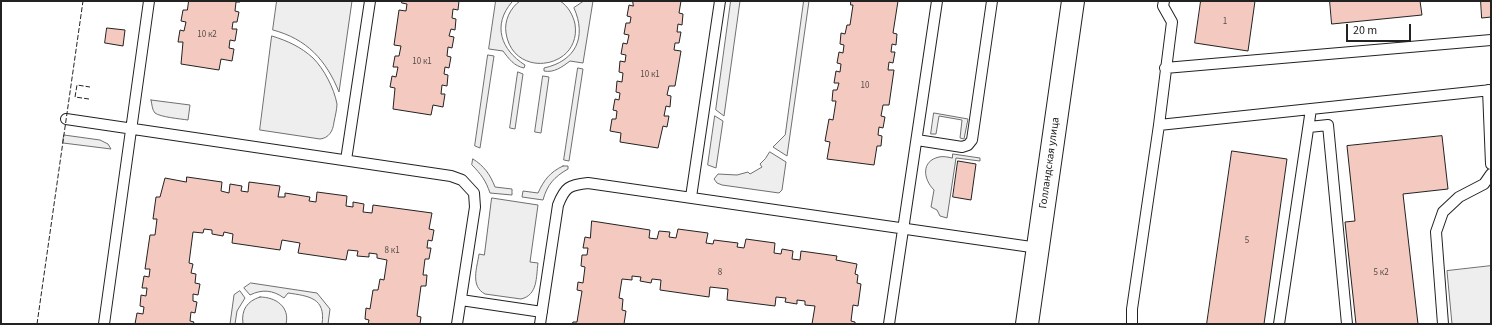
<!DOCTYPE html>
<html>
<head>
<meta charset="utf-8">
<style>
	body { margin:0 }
	#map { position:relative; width:1492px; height:325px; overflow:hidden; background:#fff; font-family:"Source Sans 3",sans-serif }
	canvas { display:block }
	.frame { position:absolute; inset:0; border:2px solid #222; pointer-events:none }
	.scale { position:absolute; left:1346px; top:24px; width:65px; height:18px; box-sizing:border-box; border:2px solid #222; border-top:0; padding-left:5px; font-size:12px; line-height:14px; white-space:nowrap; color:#222; -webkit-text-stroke:3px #fff; paint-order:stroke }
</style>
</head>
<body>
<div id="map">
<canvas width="1492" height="325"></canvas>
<div class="frame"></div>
<div class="scale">20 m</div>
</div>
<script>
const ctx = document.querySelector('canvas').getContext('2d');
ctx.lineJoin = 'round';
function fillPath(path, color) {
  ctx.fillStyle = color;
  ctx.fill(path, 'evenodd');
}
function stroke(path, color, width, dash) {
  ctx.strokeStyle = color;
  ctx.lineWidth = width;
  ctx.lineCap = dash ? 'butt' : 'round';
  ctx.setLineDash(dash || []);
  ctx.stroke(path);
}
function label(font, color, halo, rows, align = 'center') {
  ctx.font = font + ' "Source Sans 3",sans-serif';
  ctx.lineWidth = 3;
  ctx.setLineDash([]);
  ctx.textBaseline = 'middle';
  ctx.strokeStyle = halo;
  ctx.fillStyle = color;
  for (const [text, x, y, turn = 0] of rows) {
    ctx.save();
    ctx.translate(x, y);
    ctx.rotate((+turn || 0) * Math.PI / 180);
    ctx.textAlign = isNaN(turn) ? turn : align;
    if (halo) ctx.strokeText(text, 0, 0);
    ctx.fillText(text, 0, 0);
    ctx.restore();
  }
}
const green = new Path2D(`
	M277 1H352L339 92C326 60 307 39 273 30Z
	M496 1H511L512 2C492 25 501 50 525 65L524 68C514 66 509 59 503 51L489 49Z
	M520 1H560C568 6 573 15 575 24 582 69 513 80 506 33 504 21 510 8 520 1Z
	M584 1H593L583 63 570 61C562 67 554 73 544 71V68C576 61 587 37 574 8Z
	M731 1H740L724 116 716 110Z
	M804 1H809L787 156 773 147 785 135Z
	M272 36C288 41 301 47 313 58 324 69 334 88 337 104 337 109 335 117 334 122 333 131 329 138 320 139L260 130Z
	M488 55 494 56 480 148 475 146Z
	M578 68 583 69 569 161 564 160Z
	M518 72 523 74 515 129 510 128Z
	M543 76 549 77 541 133 535 132Z
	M151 100 190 105 188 120C181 119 160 117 155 113 152 110 152 104 151 100Z
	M934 113 968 119 964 139 960 138 962 120 939 116 936 134H931Z
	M715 116 723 121 716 168 708 165Z
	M64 135 100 140 108 144 111 149 63 143Z
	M770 152 786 162 782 190 779 193 722 185 717 183 714 179 718 174 737 175 748 172 750 174 762 167 760 164 765 159Z
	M953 154 980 158V161L956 158 947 218 940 216 937 210 931 207 934 190C923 179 921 161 939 157 943 156 948 157 952 158Z
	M473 159C484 166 490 174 495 187L512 189V195L490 193C486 181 481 174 472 165Z
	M563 166H568V169C554 177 547 185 543 200L522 197 523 191 538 193C544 180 550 172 563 166Z
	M492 198 538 205 530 262 538 263C536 277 538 295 521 299L485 294C470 286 477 268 479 254L484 255Z
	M1491 266V324H1452L1447 271Z
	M251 283 317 293 330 309 328 324H322C326 298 309 296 288 293L284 298C273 290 262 289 250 295L244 288Z
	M240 291 245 298 237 311 235 324H230L234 295Z
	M260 297C276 297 290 307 286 324H243C241 310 247 301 260 297Z`);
fillPath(green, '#eee');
stroke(green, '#6f6f6f', 1);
const building = new Path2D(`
	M189 1H241L240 2H236L235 11 239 12 237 22H233L232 29H237L235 41 230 40 229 48 234 49 232 61 221 59 219 70 181 64 183 42H178L180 30 184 31 186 22 181 21 183 10H187Z
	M402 1H459L458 10 453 9 452 18 456 19 455 30 451 29 449 36 454 37 452 48 448 47 447 56 451 57 449 68 445 67 444 74 448 75 447 86 442 85 441 94H445L443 107 433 105 431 115 393 109 395 88 390 87 392 76 396 77 398 67H393L395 56H399L401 46 394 45 399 10 406 11 407 4 402 3Z
	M633 1H681L679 13 683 14 682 25 678 24 677 32H681L679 43H675L674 50 681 51 675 86H669L667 95 671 96 670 107 666 106 664 116H669L667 127 663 126 658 148 620 142 621 133 610 131 612 119H616L617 111 613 110 615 99 619 100 620 93 616 92 617 81 622 82 623 73 619 72 620 61 625 62 626 55 621 54 623 43 627 44 629 35 624 34 626 23H630L631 17 627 16 629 5 633 6Z
	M851 1H898L893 33 897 34 896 45 892 44 891 52H895L893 63 889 62 888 70H894L889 105H883L881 116 885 117 883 128 879 127 878 135 882 136 881 146H877L874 165 827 159 830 142 825 141 829 119 833 120 836 101H832L833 90H837L839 83H834L836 71 840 72 841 64 837 63 839 52 843 53 844 45 840 44 841 33 845 34 847 25H850L853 5H851Z
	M1201 1H1255L1248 51 1195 43Z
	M1330 1H1420L1422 15 1332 24Z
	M1481 1H1491V17L1482 18Z
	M107 28 125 30 123 46 105 43Z
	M1442 136 1448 189 1403 194 1418 324H1356L1345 222 1355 221 1347 146Z
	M1232 151 1287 159 1264 324H1207Z
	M958 161 976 164 971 200 953 197Z
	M187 177 222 182 221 191 229 193 230 184 242 186 241 191 248 192 249 182 280 186 278 197H285V193L304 196 310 197 309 201 316 202 317 192 347 196 346 206 353 207V202L364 204 363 212 372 213 373 205 432 213 429 229 434 230 432 241 428 240 427 248H431L429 259H425L423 275H427L426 286H421L417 316 421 317 420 324H368L369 320 365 319 366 308 370 309 373 290H378L380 279 384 280 387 260 377 258V254L369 253V257L357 256 358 251 348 250 346 260 298 253 300 243 282 240 280 250 232 243 233 234 224 232 223 236 212 234V230L204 229 203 233 193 232 189 263 193 264 191 273 196 274 195 283 200 284 198 295 193 294V301L197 302 195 313 191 312 190 321 194 322 193 324H135L137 313 143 314 144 307 140 306 141 295 146 296 147 288H142L144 276 149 277 150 269H145L150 235H155L157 219H153L156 197H160L165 178 186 182Z
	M592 221 650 230 649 238 657 239 659 231 670 232 669 237 676 238 678 229 708 233 706 243 713 244 714 240 738 243 737 247 744 248 746 239 775 243 774 253 781 254 782 249 793 251 792 259 800 260 801 251 837 256 836 260 857 264 855 274 858 275 857 283 861 284 858 306 853 305 851 321 855 322V324H812L815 306 805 305V301L797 300V304L785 302 786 298 776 297 775 306 727 300 728 289 710 287 709 297 660 290 661 280 652 279 651 283 640 281 641 277 632 276V280L622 279 619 298 623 299 622 310 626 311 624 324H572L573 322H577L582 291 577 290 578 282 583 283 585 267 581 266 582 255H587L588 248H583L585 237 590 238Z`);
fillPath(building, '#f3c9c0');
stroke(building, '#222', 1);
const service = new Path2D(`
	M1165 68 1491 40
	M1488 90 1491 164
	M66 119 451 176 462 180 474 193 475 207 457 324
	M1159 125 1491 90
	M1309 127 1328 125 1347 324
	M917 140 962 147 968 145 972 140 992 1
	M346 160 370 1
	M691 197 720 1
	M461 300 542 312
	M104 324 149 1
	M540 324 558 205C565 187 569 185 588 183L1038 248
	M889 324 937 1
	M1132 324V309L1159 125 1172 22 1163 6 1164 1
	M1279 324 1311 109
	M1443 324 1436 232 1443 212 1459 197 1484 184 1491 174`);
const tertiary = new Path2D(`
	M1027 324 1073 1`);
stroke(service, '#222', 12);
stroke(tertiary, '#222', 24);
stroke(service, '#fff', 10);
stroke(tertiary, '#fff', 22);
stroke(new Path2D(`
	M89 99 75 97 77 85 90 87
	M37 324 83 1`), '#222', 1, [5, 2]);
label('9px', '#564c4a', null, [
	["1",1225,22],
	["10 к2",207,35],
	["10 к1",422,62],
	["10 к1",650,75],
	["10",865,86],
	["5",1247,241],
	["8 к1",392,251],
	["8",720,273],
	["5 к2",1381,273]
]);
label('11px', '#222', '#fff', [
	["Голландская улица",1050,163,-82]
]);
</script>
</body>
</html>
